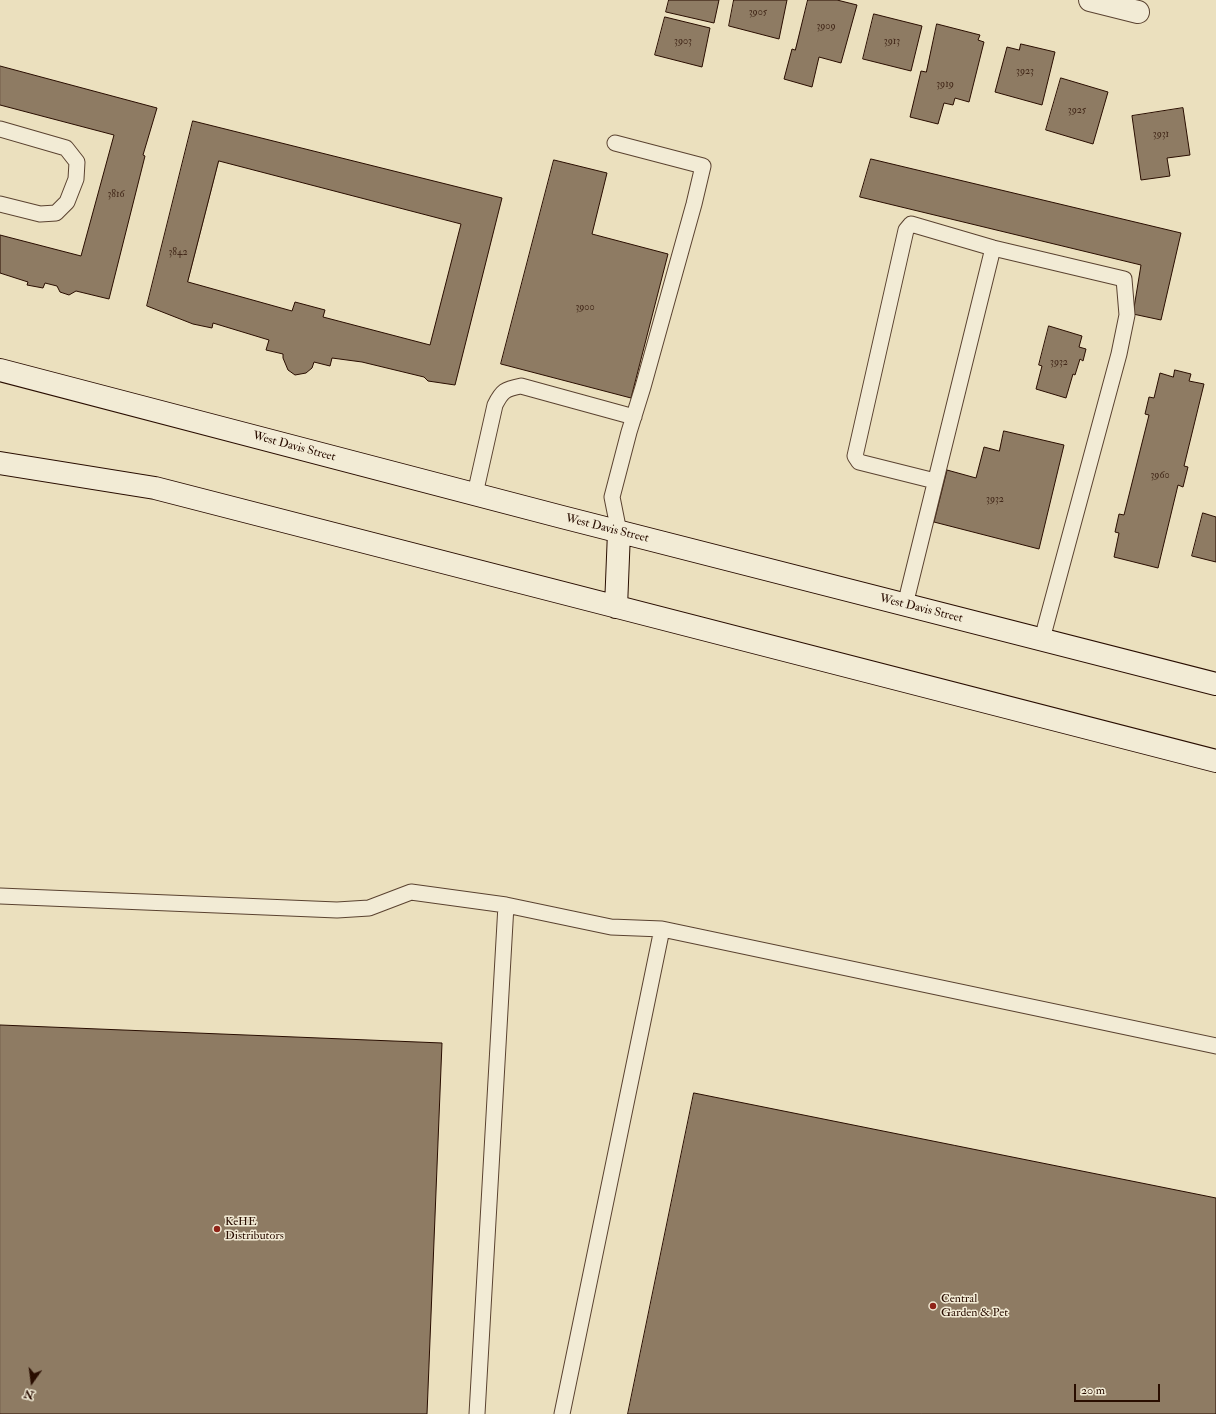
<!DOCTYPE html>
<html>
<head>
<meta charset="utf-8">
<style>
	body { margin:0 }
	#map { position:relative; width:1216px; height:1414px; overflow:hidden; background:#ebe0be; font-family:"IM FELL Double Pica",serif }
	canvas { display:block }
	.north { position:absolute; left:12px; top:1362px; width:40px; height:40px; -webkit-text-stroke:3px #f2ebd5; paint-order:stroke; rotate:194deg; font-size:11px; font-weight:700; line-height:16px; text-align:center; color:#290d00 }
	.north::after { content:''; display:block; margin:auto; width:14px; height:18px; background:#290d00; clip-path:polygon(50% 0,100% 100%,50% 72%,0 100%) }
	.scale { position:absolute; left:1074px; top:1384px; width:86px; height:18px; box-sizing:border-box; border:2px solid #290d00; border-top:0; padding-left:5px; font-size:12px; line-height:14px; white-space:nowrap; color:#290d00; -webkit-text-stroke:3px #f2ebd5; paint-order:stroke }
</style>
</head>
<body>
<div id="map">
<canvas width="1216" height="1414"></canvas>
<div class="north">N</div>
<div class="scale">20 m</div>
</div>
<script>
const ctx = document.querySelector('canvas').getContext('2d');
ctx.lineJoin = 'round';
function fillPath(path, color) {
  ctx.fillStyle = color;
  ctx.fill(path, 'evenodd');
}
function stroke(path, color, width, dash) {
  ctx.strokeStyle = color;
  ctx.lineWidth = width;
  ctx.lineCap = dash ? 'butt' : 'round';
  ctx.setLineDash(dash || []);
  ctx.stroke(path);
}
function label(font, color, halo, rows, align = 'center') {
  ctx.font = font + ' "IM FELL Double Pica",serif';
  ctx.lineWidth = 3;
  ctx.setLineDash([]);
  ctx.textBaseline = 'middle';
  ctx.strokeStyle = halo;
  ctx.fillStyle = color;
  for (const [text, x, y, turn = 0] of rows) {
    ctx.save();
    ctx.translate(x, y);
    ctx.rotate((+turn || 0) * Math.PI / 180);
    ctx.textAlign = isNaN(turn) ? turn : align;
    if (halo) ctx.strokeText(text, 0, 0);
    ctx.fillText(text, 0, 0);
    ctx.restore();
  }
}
const building = new Path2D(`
	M669 0H719L714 23 666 12Z
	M734 0H787L779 39 729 26Z
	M808 0H837L857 5 841 63 819 57 812 87 784 79 792 49 795 50Z
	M874 14 922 26 911 71 863 59Z
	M665 17 710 28 702 67 655 55Z
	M937 24 980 35 978 40 984 42 969 102 955 98 953 105 944 103 938 124 910 117 921 71 926 72Z
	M1021 44 1055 52 1042 105 995 92 1007 47 1019 50Z
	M0 66 157 108 143 155 145 156 109 299 76 291 69 295 60 292 57 286 45 283 43 288 27 285 28 282 0 273V235L81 256 114 135 0 105Z
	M1061 78 1108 92 1093 144 1046 130Z
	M1183 108 1190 155 1167 158 1170 176 1141 180 1132 116Z
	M193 121 502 198 455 385 428 381 424 377 362 362 332 358 330 366 314 362 312 368 306 373 295 375 288 370 283 358V354L266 350 269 340 213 323 212 328 193 324 147 306ZM219 161 461 224 430 345 323 317 325 310 295 302 292 311 188 282Z
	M871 159 1181 233 1161 320 1133 314 1141 265 860 197Z
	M554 160 607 173 592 234 668 254 631 398 501 364Z
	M1049 326 1082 336 1079 347 1086 349 1083 361 1080 359 1075 375 1073 374 1066 398 1036 389 1042 366 1039 365Z
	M1175 370 1191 374 1189 381 1204 384 1184 466 1188 467 1183 487 1178 485 1158 568 1114 557 1119 533 1115 532 1119 514 1124 515 1149 415 1145 414 1149 397 1154 398 1160 373 1173 377Z
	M1004 431 1064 445 1039 549 934 522 947 470 976 478 984 447 999 451Z
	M1203 513 1216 517V562L1192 556Z
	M0 1025 442 1043 427 1414H0Z
	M694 1093 1216 1198V1414H628Z`);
fillPath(building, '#8e7b63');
stroke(building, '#290d00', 1);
const service = new Path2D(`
	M0 129 66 148 77 162 76 179 67 202 56 213 40 214 0 204
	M615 143 703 166 694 204 643 387 629 432 612 497 619 532
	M935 481 859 462 855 456 906 230 911 224 993 248 1124 279 1127 315 1119 354 1042 639
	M475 494 495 405C502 391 505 389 521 386L634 417
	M905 605 993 248
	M0 896 337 910 369 908 411 892 506 905 611 927 662 929
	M477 1414 506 905
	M562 1414 662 929 1216 1046`);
const minor = new Path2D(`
	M1090 0 1138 12`);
const secondary = new Path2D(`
	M0 370 562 517 1216 684
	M0 463 155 488 1216 761
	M616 607 619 532`);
stroke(service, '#5a4230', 17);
stroke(minor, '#5a4230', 24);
stroke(secondary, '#290d00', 24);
stroke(service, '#f2ebd5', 15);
stroke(minor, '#f2ebd5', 22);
stroke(secondary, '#f2ebd5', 22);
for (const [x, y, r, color] of [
	[217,1229,4,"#8f2418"],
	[933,1306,4,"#8f2418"]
]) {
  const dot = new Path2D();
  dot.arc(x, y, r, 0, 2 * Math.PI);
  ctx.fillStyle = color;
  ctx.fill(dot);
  stroke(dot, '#f2ebd5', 1.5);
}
label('10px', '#422819', null, [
	["3905",758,13],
	["3909",826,27],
	["3903",683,42],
	["3913",892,42],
	["3923",1025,72],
	["3919",945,85],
	["3925",1077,111],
	["3931",1161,135],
	["3816",116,195],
	["3842",178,253],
	["3900",585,308],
	["3932",1059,363],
	["3960",1160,476],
	["3932",995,500]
]);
label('12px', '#290d00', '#f2ebd5', [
	["West Davis Street",294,447,15],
	["West Davis Street",607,529,14],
	["West Davis Street",921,609,14]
]);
label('12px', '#290d00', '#f2ebd5', [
	["KeHE",225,1222],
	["Distributors",225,1236],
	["Central",941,1299],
	["Garden & Pet",941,1313]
], 'left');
</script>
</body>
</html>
